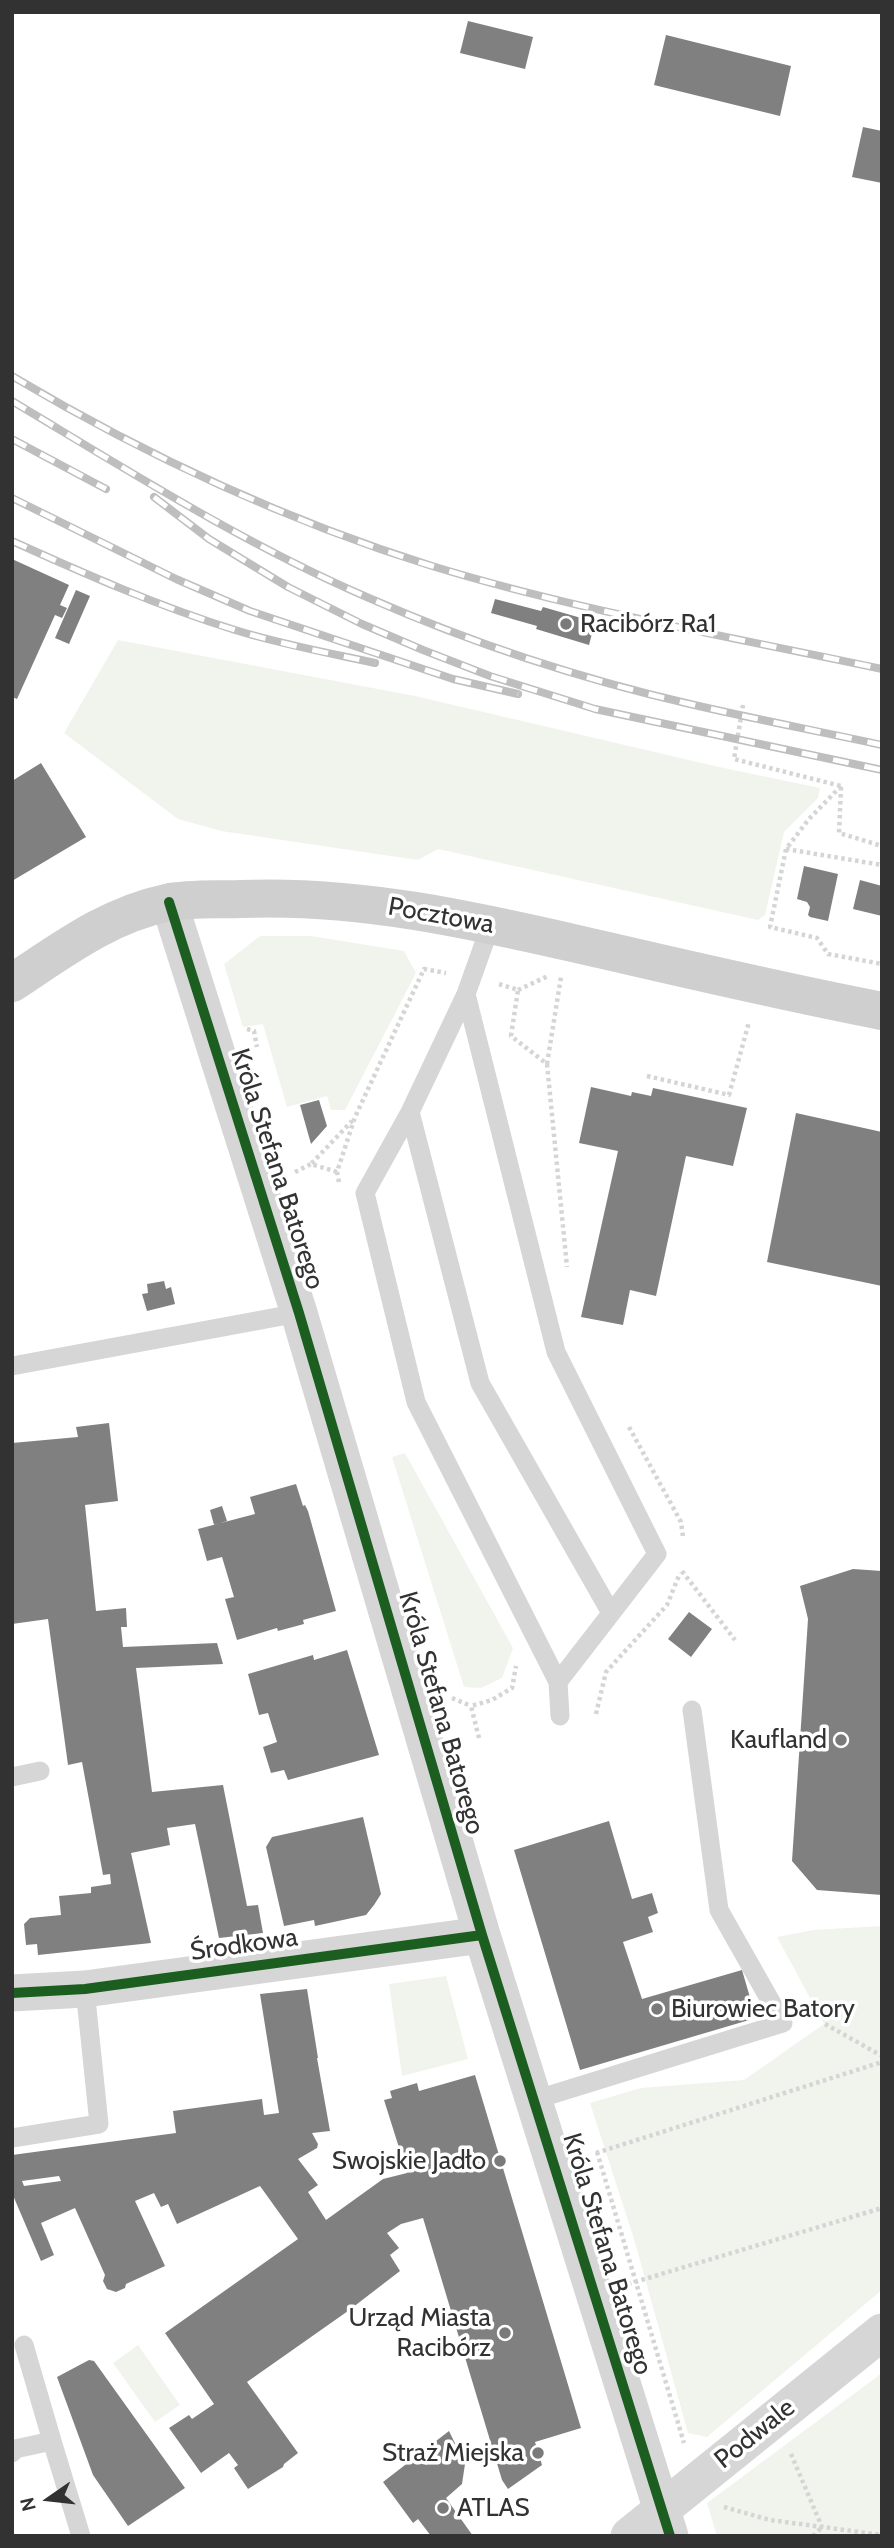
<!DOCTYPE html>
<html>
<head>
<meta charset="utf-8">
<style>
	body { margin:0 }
	#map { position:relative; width:894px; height:2548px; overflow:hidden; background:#fff; font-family:Cabin,sans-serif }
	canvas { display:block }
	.frame { position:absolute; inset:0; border:14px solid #323232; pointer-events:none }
	.north { position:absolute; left:14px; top:2464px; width:70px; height:70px; -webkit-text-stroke:5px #fff; paint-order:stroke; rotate:256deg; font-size:19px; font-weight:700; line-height:28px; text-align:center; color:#323232 }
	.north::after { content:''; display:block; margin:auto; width:24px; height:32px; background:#323232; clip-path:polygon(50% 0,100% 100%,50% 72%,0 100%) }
</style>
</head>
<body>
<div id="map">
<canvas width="894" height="2548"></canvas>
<div class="frame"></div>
<div class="north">N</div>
</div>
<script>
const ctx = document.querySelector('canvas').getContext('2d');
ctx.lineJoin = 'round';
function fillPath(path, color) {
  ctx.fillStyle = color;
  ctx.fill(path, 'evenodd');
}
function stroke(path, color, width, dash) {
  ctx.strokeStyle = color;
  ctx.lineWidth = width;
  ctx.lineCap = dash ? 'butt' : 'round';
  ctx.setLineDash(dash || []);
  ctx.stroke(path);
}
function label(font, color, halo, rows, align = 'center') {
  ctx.font = font + ' Cabin,sans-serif';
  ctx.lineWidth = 7;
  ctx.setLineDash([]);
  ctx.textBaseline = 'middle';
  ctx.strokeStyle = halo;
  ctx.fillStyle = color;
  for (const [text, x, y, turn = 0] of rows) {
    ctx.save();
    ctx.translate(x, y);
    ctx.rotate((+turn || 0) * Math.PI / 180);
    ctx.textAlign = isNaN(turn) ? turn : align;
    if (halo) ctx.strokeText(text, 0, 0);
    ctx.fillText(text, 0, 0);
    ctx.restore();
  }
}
fillPath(new Path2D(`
	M118 640 415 696 719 767 820 788 818 798 784 832 765 915 758 920 438 849 418 860 221 831 178 819 64 733Z
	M260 936H311L404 951 416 973 345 1110H331L327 1096 287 1107 263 1024 243 1027 224 964Z
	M405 1453 513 1648 502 1678 481 1688 464 1687 392 1457Z
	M882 1926V2290L707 2437 688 2433 634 2239 590 2103 641 2088 744 2080 824 2024 777 1937 813 1930Z
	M446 1976 468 2059 402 2076 389 1984Z
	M138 2345 180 2405 155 2422 113 2363Z
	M882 2373V2536H717L707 2503Z`), '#f1f4ed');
fillPath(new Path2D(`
	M468 21 533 37 525 69 460 53Z
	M666 35 791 66 780 116 654 85Z
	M863 127 882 131V183L852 177Z
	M12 559 69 585 60 605 67 608 62 618 55 615 17 699 12 697Z
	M76 590 90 596 69 644 55 638Z
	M495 599 541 611 543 607 595 622 589 645 536 629 537 626 491 613Z
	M41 763 86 837 12 881V781Z
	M804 866 838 874 828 921 810 917 808 915 810 907 807 902 797 899Z
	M860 880 882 886V916L853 909Z
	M591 1087 631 1096 632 1092 651 1096 653 1088 747 1108 733 1166 686 1156 656 1296 630 1290 623 1325 581 1317 618 1151 579 1143Z
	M319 1100 327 1126 311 1144 300 1105Z
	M796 1113 882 1132V1286L767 1262Z
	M164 1281 166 1289 171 1287 175 1304 147 1311 142 1294 148 1293 147 1284Z
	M109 1423 118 1501 85 1505 96 1611 126 1608 127 1627H121L123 1647 217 1643 223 1664 136 1668 152 1792 223 1785 247 1906 258 1905 263 1933 219 1938 195 1824 167 1828 170 1845 131 1853 151 1943 38 1955 37 1944 26 1945 24 1924 30 1918 61 1915 59 1896 91 1893V1887L111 1884 110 1874 103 1875 82 1762 68 1765 48 1619 12 1624V1443L78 1437 76 1427Z
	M296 1484 303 1506 305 1505 308 1511 336 1611 303 1620 304 1624 278 1631 277 1628 237 1640 225 1599 234 1597 222 1557 207 1561 198 1529 255 1514 250 1497Z
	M222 1506 227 1521 214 1525 210 1510Z
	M853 1569 882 1571V1895L817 1890 792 1861 808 1619 800 1586Z
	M689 1612 712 1629 691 1657 668 1639Z
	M347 1650 379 1755 288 1780 284 1770 271 1773 263 1747 277 1742 268 1713 259 1715 248 1674 313 1655 314 1660Z
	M363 1817 381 1894 374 1905 366 1915 315 1926 314 1920 284 1926 266 1847 272 1837Z
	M609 1821 632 1899 652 1893 658 1913 648 1917 653 1932 623 1942 642 1999 742 1970 756 2018 580 2070 514 1850Z
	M307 1989 318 2058H317L330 2131 312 2133 318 2144 317 2148 298 2159 318 2185 308 2192 326 2220 383 2179 407 2173 384 2100 392 2098 390 2091 417 2083 419 2091 475 2075 581 2428 535 2442 542 2465 508 2489 502 2480 423 2218 401 2224 387 2233 399 2248 390 2255 400 2271 348 2311 247 2382 298 2453 284 2464 283 2467 248 2489 234 2468 238 2465 229 2453 201 2473 169 2428 189 2415 192 2419 214 2404 165 2333 298 2239 260 2186 177 2224 168 2204 161 2207 154 2193 135 2201 165 2266 126 2284 125 2288 116 2292 107 2289 103 2281 105 2275 75 2208 41 2223 54 2255 41 2261 12 2193V2155L176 2133 173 2111 262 2099 264 2115 279 2113 260 1994ZM59 2176 61 2181 24 2186 22 2181Z
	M89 2360 94 2361 185 2488 128 2526 93 2475 57 2377Z
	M449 2431 465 2464 462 2484 446 2498 473 2536H431L418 2519 413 2523 383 2482Z`), '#808080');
stroke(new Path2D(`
	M743 705 734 759 841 786
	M841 786 809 819 786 849 770 927 817 938 828 954 882 964
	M841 787 839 833 882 846
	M786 849 882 865
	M499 984 518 990 511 1036 547 1064 567 1267
	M518 990 548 976
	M247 1029 254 1031 257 1047
	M547 1064 561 977
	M647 1076 729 1095 749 1022
	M295 1172 311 1164
	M337 1172 311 1164 352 1121
	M339 1182 337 1172 355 1117 424 969 446 973
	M629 1427 681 1522 683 1537
	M682 1571 735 1640
	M452 1698 471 1706
	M596 1714 606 1672 667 1605 680 1573
	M479 1738 471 1706 492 1700 512 1688 516 1666
	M825 2024 882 2056
	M597 2152 684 2443
	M596 2153 882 2062
	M628 2284 882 2208
	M791 2454 822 2527
	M724 2507 770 2520 882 2535
	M813 2536 821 2528`), '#d5d5d5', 4.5, [3.5, 3.5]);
stroke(new Path2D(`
	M491 924 466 994 410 1112 480 1383 611 1613
	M466 994 556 1352 657 1554 558 1682 560 1716
	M410 1112 365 1193 416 1402 558 1682
	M12 1366 299 1313
	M12 1777 40 1771
	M534 2100 783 2023 719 1910 692 1710
	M12 2138 99 2124 85 1989
	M24 2345 52 2441
	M12 2453 15 2449 52 2441 81 2536`), '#d6d6d6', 19);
stroke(new Path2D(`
	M169 902 299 1313 482 1935 670 2536
	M12 1993 85 1989 482 1935
	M629 2536 882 2332`), '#d6d6d6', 37);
stroke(new Path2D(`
	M12 983C61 951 108 915 166 903 190 898 216 900 240 899 357 894 473 920 586 946 685 969 783 992 882 1011`), '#cfcfcf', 38);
const rail = new Path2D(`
	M12 376C145 455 284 520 432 566 579 611 732 637 882 669
	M12 401C129 471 244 544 369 598 472 643 581 679 690 704 754 719 818 731 882 745
	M12 439 106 489
	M154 497 209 539 288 587 362 624 423 650 490 676 595 709 882 770
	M12 498 176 579 250 611 453 679 518 694
	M12 541C85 574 158 606 235 630 280 644 329 653 375 663`);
stroke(rail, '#bebebe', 8);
stroke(rail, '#fff', 5, [16]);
stroke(new Path2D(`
	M169 902 299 1313 482 1935 670 2536
	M12 1993 85 1989 482 1935`), '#1b5e20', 10);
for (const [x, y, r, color] of [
	[566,624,7,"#7a7a7a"],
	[841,1740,7,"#7a7a7a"],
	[657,2009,7,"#7a7a7a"],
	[500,2161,7,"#7a7a7a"],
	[505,2333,7,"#7a7a7a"],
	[538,2453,7,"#7a7a7a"],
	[443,2508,7,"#7a7a7a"]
]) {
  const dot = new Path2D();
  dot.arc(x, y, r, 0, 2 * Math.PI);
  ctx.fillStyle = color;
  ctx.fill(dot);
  stroke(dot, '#fff', 2.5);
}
label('26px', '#323232', '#fff', [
	["Racibórz Ra1",580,624,"left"],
	["Kaufland",827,1740],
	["Biurowiec Batory",671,2009,"left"],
	["Swojskie Jadło",486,2161],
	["Urząd Miasta",491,2318],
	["Racibórz",491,2348],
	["Straż Miejska",524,2453],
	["ATLAS",457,2508,"left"]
], 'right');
label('26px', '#323232', '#fff', [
	["Pocztowa",441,916,10],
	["Króla Stefana Batorego",277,1169,72],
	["Króla Stefana Batorego",441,1713,74],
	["Środkowa",244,1945,-8],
	["Króla Stefana Batorego",607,2254,73],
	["Podwale",755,2434,-39]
]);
</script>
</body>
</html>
